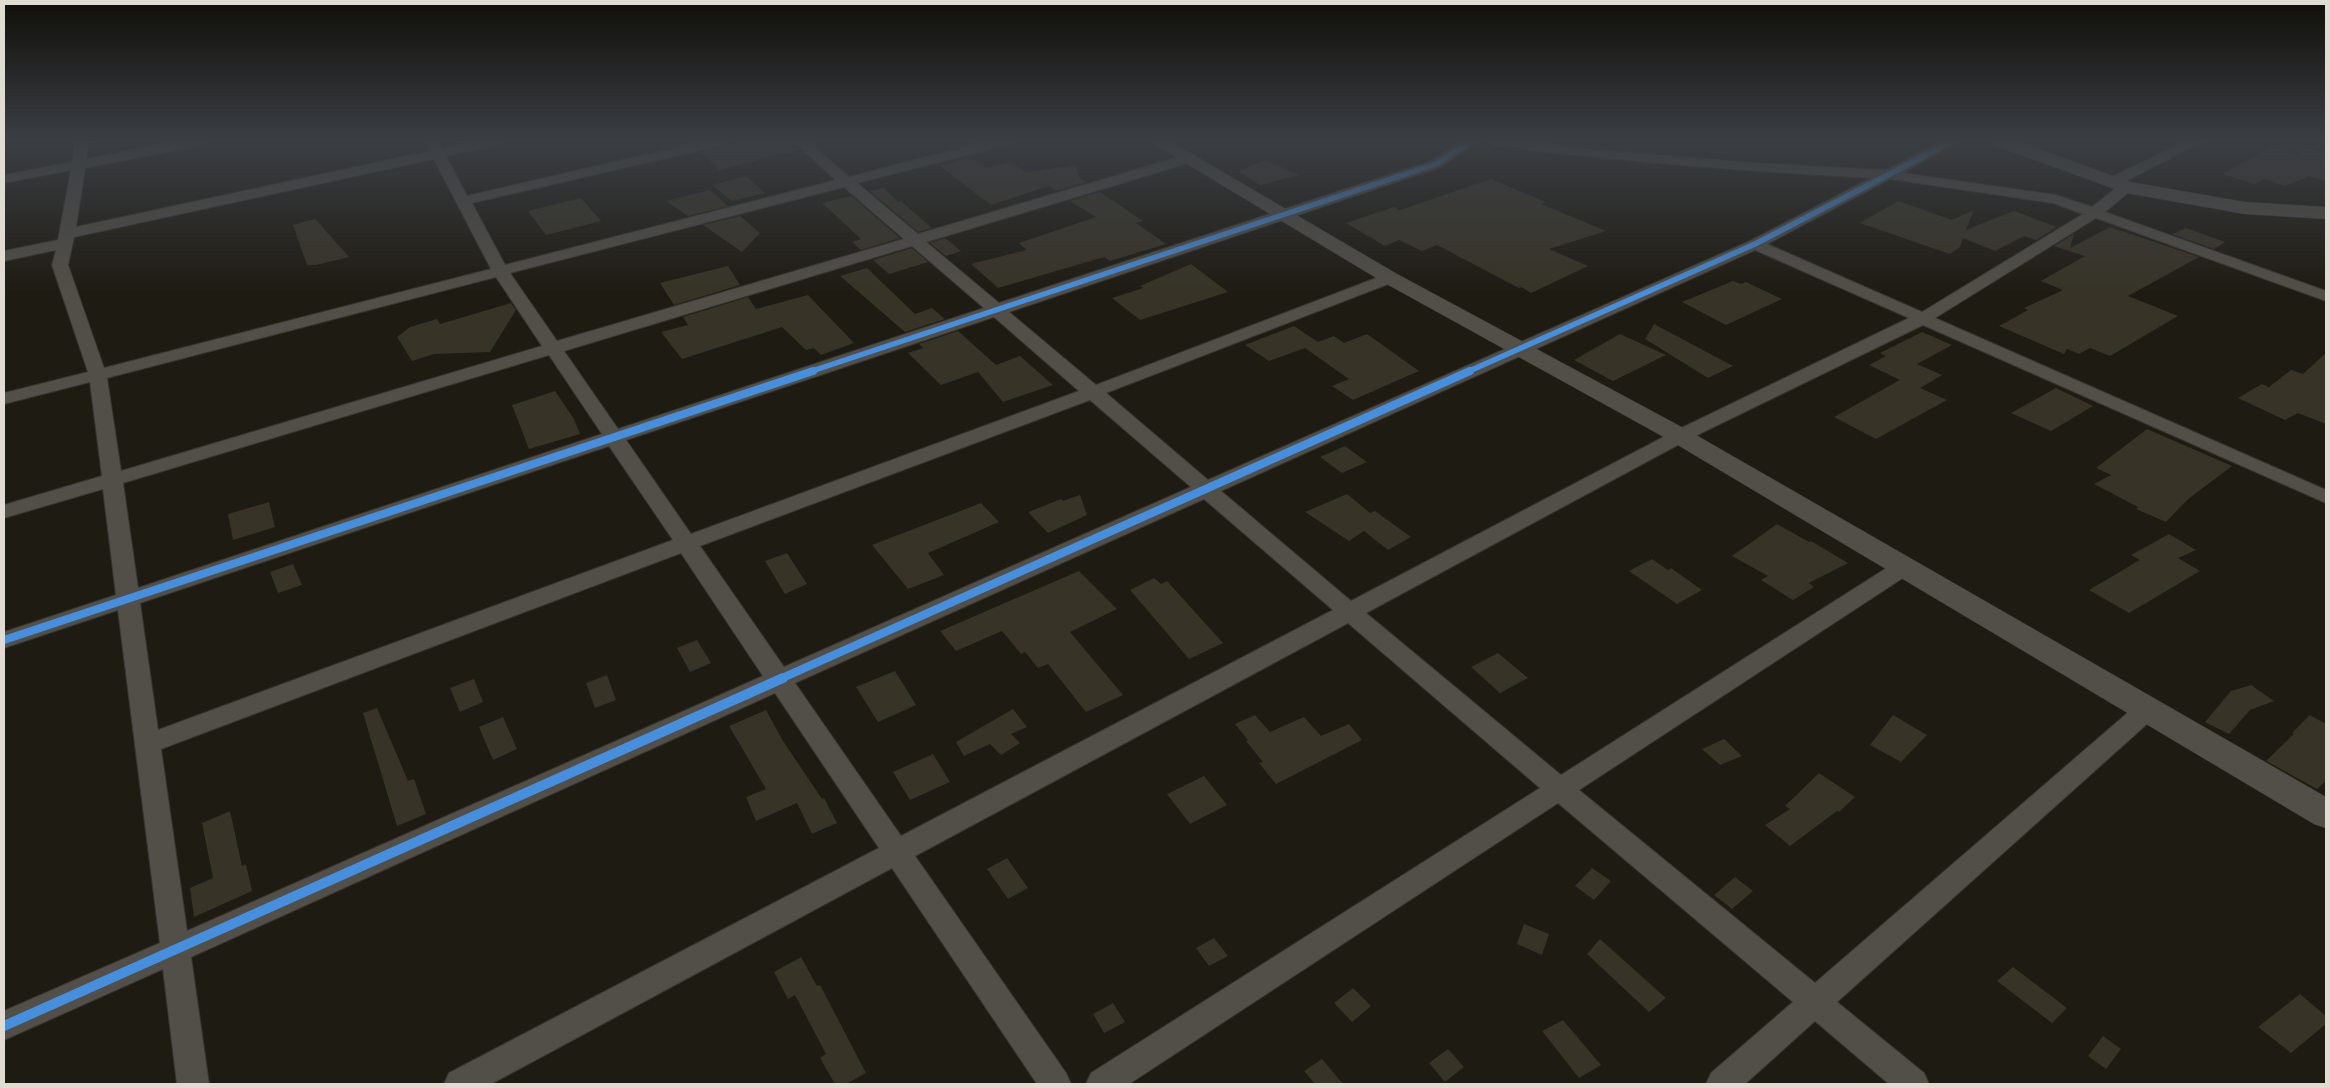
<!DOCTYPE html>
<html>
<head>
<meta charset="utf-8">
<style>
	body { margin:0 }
	#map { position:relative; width:2330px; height:1088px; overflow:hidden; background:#1e1b12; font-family:Figtree,sans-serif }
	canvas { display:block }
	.frame { position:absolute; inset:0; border:5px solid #e1dcd1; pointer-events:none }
</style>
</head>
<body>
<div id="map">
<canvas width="2330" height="1088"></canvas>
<div class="frame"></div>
</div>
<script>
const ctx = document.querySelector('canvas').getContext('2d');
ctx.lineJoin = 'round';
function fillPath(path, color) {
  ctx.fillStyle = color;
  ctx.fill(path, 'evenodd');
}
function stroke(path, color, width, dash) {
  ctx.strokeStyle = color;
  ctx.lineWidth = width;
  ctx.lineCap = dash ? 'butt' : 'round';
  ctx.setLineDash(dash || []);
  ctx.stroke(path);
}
fillPath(new Path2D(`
	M745 141H791L800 150 719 170 701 152Z
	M2270 148 2299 155 2306 148 2326 153V181L2309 176 2285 186 2265 179 2255 184 2222 174Z
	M971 157 986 168 1010 162 1026 172 1076 165 1079 177 1086 182 1056 191 1049 186 991 205 940 166Z
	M1266 160 1299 175 1260 185 1238 171Z
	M746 176 765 193 732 201 712 185Z
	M1491 179 1546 202 1541 204 1606 231 1549 249 1588 266 1531 293 1521 287 1519 288 1437 245 1422 251 1399 240 1385 246 1346 223 1394 207 1400 210Z
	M884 188 898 202 901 201 932 228 918 232 870 191Z
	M710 190 728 206 688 216 666 201Z
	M1100 192 1143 221 1136 223 1166 244 1110 261 1104 257 998 288 971 264 1027 250 1019 243 1096 217 1070 201Z
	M851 196 900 238 861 250 852 242 861 239 822 203Z
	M581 198 601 221 546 235 528 211Z
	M1898 201 1952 220 1974 210 1966 230 2014 211 2057 227 2036 240 2024 236 1995 251 1963 238 1960 247 1950 254 1860 223Z
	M740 216 760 233 742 252 703 225Z
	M315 219 349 257 316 265H307L293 225Z
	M2110 227 2199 257 2128 296 2178 316 2110 356 2090 348 2079 354 2067 349 2064 354 1999 326 2028 310 2024 308 2063 290 2041 281 2085 256 2054 246 2074 234 2070 248Z
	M2186 228 2225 242 2214 249 2172 234Z
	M945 238 961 251 946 256 930 243Z
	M912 248 928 262 889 274 873 260Z
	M1191 264 1228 292 1140 320 1112 298 1143 288 1140 286Z
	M728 266 740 285 674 305 660 283Z
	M867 268 915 314 932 308 945 319 905 332 840 276Z
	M1733 281 1741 284 1746 282 1782 299 1726 325 1682 302Z
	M808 295 854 343 821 355 814 348 806 350 782 327 682 359 661 332 688 325 683 317 748 297 756 309Z
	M511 303 516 310 490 352 434 354 412 361 397 337 410 327 437 319 440 324Z
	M1654 324 1733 366 1708 378 1645 339Z
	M1294 326 1318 342 1334 336 1344 343 1367 334 1419 371 1353 400 1332 386 1349 379 1305 348 1269 361 1245 345Z
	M958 331 996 365 1020 356 1053 385 1003 402 978 372 941 385 908 353 923 348 919 344Z
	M1922 332 1952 345 1917 364 1942 375 1920 388 1947 400 1876 439 1834 417 1900 380 1869 365 1886 356 1880 353Z
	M1620 334 1666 355 1613 381 1574 360Z
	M2326 353V424L2298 413 2285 420 2238 398 2262 384 2269 387 2291 370 2303 374Z
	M2056 388 2093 406 2051 431 2011 413Z
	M555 391 574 419 580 434 529 449 512 405Z
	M2147 429 2232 466 2187 500 2166 522 2136 509 2138 507 2094 484 2111 475 2096 468Z
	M1345 446 1367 462 1342 473 1320 457Z
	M1347 494 1370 513 1375 511 1411 537 1388 550 1364 531 1349 541 1305 512Z
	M1080 495 1087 515 1048 533 1028 512 1061 499 1063 501Z
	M269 502 275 527 233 540 228 514Z
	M981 503 999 522 928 553 944 575 908 589 872 545Z
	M1777 524 1809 542 1811 541 1848 563 1809 583 1814 587 1793 600 1761 580 1768 576 1732 556Z
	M2169 534 2196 550 2178 558 2200 571 2129 613 2089 590 2140 560 2131 555Z
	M787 553 807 584 785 594 765 561Z
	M1652 559 1668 570 1671 568 1702 590 1677 604 1629 571Z
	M293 564 302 585 278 593 270 572Z
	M1079 571 1117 609 1070 632 1123 695 1086 712 1048 664 1038 668 1025 652 1021 654 1002 631 956 651 940 631Z
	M1154 578 1161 584 1167 581 1223 643 1189 659 1130 590Z
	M697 640 711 663 690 672 677 648Z
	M1498 653 1528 678 1500 693 1471 667Z
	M895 671 916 705 878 722 856 687Z
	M607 675 616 700 595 708 586 683Z
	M474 679 483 702 460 712 450 688Z
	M2251 685 2274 701 2250 710 2229 734 2205 722 2231 691Z
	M377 708 408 781 414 779 426 814 397 826 363 713Z
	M1013 709 1027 727 1011 734 1020 743 1001 755 990 744 964 756 956 742Z
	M766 710 783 741 822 799 824 798 837 823 812 834 797 803 756 821 746 797 766 789 729 726Z
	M1255 715 1270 732 1304 717 1321 736 1349 724 1362 740 1276 784 1259 763 1263 762 1246 741 1248 740 1235 724Z
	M1893 715 1927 735 1901 762 1870 745Z
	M2310 715 2326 724V781L2317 789 2266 761 2294 734 2292 733Z
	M503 717 517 749 493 760 479 727Z
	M1724 739 1742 756 1720 765 1702 749Z
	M933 754 950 782 910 800 893 772Z
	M1819 773 1855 797 1839 812 1837 811 1790 846 1765 825 1790 809 1785 806Z
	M1204 776 1227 805 1190 824 1167 794Z
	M230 811 242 866 246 864 252 891 194 917 190 888 213 878 202 823Z
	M1007 858 1028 888 1008 899 987 869Z
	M1592 868 1611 881 1594 900 1575 886Z
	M1735 877 1753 891 1732 909 1714 895Z
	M1524 924 1549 934 1542 955 1517 944Z
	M1214 938 1228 956 1209 966 1196 948Z
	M1600 939 1666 998 1649 1012 1587 954Z
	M801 957 817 986 820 985 866 1073 846 1084H835L820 1058 826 1054 795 995 788 999 774 972Z
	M2013 967 2067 1008 2052 1023 1997 981Z
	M1353 988 1371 1006 1352 1022 1334 1003Z
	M2300 994 2326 1016V1024L2291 1053 2258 1027Z
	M1113 1003 1125 1022 1104 1033 1093 1014Z
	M1563 1020 1601 1065 1579 1078 1542 1031Z
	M2103 1036 2121 1049 2106 1069 2088 1056Z
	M1448 1049 1464 1067 1445 1082 1429 1063Z
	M1322 1059 1343 1084H1315L1304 1071Z`), '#373326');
const minor = new Path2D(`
	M75 141H89L86 159 179 141H209L203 145 85 168 76 227 430 151 425 141H438L442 149 476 141H503L502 144 446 156 467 196 704 141H729L723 145 472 203 505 265 836 180 793 141H808L849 177 987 141H1011L1010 144 857 183 918 234 1182 156H1192L1194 159 1192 162 926 242 999 303 1431 161 1462 141H1478L1441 167 1009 312 1096 385 1384 275H1396L1398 278 1396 281 1106 393 1208 480 1750 241 1871 178C1745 171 1619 162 1494 145L1488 141H1527L1575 148 1752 163 1886 170 1942 141H1959L1903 173 2056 195 2092 207 2121 184H2131L2133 187 2131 190 2105 212 2326 291V301L2096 218 1935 318 2326 490V503L1923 325 1687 440 1366 613 1561 775 1896 562 1904 560 1912 562 1915 567 1912 572 1579 790 1815 983 2139 703 2148 700 2157 703 2160 709 2157 715 1837 1002 1924 1073 1929 1084H1889L1815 1021 1745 1084H1706L1711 1073 1793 1002 1558 803 1129 1084H1086L1091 1073 1540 788 1348 623 915 856 1066 1073 1071 1084H1037L892 868 491 1084H444L449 1073 879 848 775 693 191 957 209 1084H177L163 969 4 1040V1011L160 943 118 610 4 648V632L116 595 103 489 4 518V505L102 476 90 382 4 404V393L88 372 52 265 56 250 4 261V251L58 240 71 170 4 183V175L72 162ZM434 159 491 269 104 368 68 265 74 237ZM1890 179 2053 203 2083 214 1922 312 1767 244ZM844 187 904 239 557 341 510 273ZM912 246 984 308 618 429 564 351ZM1755 250 1909 318 1673 432 1351 601 1221 491ZM496 277 542 346 121 471 107 378ZM994 317 1079 391 691 534 626 440ZM549 355 602 434 138 588 123 483ZM1090 400 1191 487 784 667 700 546ZM609 446 673 540 158 730 140 603ZM1204 499 1333 610 901 836 795 683ZM681 553 763 676 187 931 161 749Z
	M2186 141H2204L2118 185 2113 186 2106 182 2108 179Z`);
const tertiary = new Path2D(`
	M1149 141H1170L1397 274 1689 431 2326 797V828L2314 824 1671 441 1383 282Z
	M1991 141H2017L2130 182 2245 202 2326 207V219L2245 214 2126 193 1993 145Z`);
stroke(minor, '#37352e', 2);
stroke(tertiary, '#37352e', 1);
fillPath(minor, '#524f48');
fillPath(tertiary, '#524f48');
stroke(new Path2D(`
	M809 372 1436 164 1472 141
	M1467 372 1755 244 1953 141`), '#468fdf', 5.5);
stroke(new Path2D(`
	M4 640 813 371
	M780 679 1470 371`), '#468fdf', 8);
stroke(new Path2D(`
	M4 1026 783 678`), '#468fdf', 10);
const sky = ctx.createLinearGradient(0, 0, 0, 294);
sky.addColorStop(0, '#100f0a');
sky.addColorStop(0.48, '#3b3f44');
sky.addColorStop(1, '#3b3f4400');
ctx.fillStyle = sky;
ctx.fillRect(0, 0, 2330, 294);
</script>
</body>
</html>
